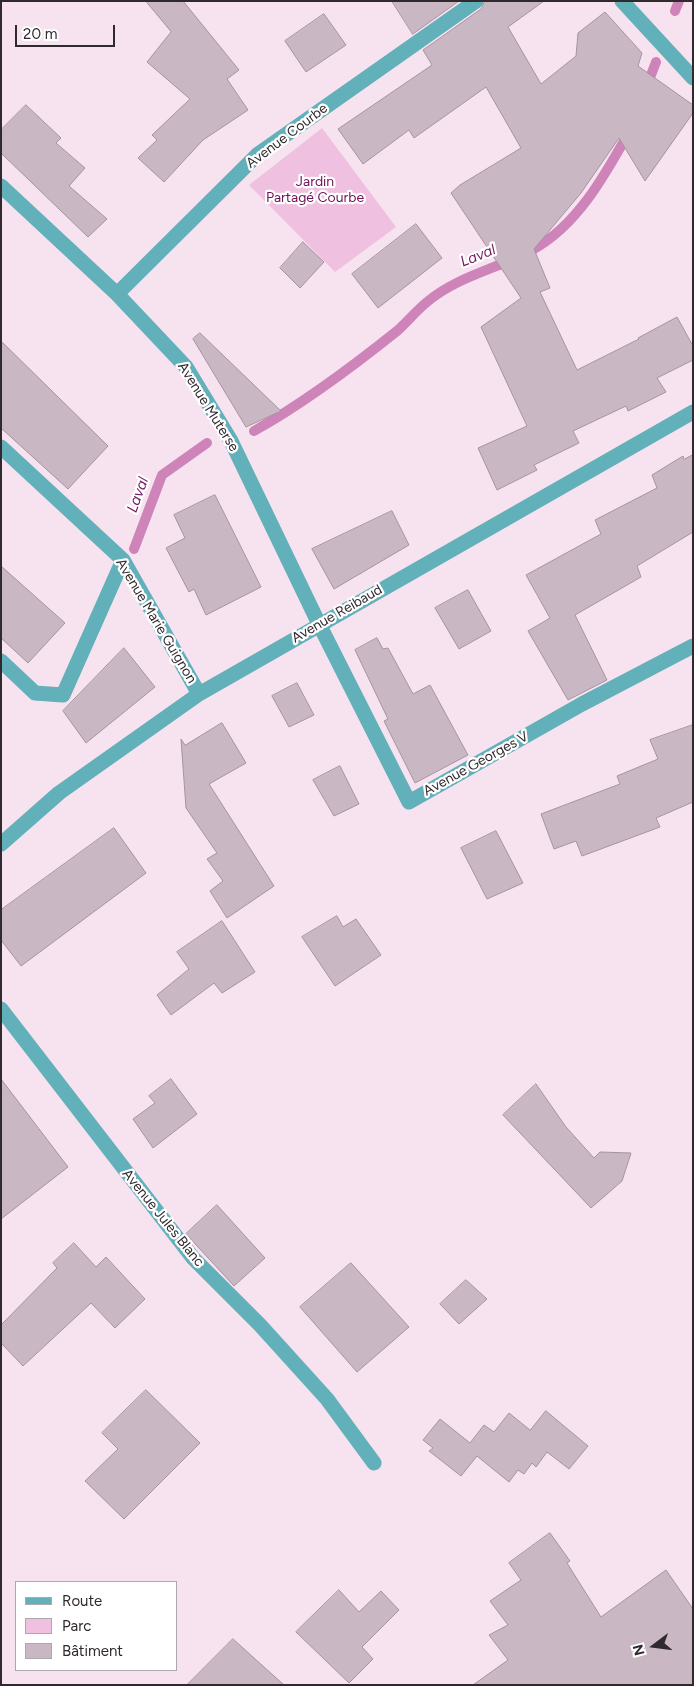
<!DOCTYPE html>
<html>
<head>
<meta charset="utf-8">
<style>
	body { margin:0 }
	#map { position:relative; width:694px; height:1686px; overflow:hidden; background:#f6e3ef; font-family:Figtree,sans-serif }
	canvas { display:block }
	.frame { position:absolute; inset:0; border:2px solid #30292e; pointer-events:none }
	.legend { position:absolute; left:15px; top:1581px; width:162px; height:90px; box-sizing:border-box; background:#fff; border:1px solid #aca9ab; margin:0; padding:6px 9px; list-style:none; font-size:15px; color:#30292e }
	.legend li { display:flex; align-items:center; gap:10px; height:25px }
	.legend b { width:25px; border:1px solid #aca9ab }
	.north { position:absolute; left:629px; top:1621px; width:50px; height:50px; -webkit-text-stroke:4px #fff; paint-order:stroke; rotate:255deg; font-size:14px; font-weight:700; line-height:20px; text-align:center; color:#30292e }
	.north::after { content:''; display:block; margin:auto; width:18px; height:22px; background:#30292e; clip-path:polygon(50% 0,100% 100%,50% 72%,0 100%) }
	.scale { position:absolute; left:15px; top:25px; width:100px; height:22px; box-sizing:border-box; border:2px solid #30292e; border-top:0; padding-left:6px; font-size:15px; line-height:18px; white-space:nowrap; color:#30292e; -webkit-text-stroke:4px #fff; paint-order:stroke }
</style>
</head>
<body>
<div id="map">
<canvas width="694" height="1686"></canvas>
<div class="frame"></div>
<ul class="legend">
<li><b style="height:6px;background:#62b0ba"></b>Route</li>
<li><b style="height:14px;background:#efc0e0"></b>Parc</li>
<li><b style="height:14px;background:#c9b7c3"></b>Bâtiment</li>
</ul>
<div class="north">N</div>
<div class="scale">20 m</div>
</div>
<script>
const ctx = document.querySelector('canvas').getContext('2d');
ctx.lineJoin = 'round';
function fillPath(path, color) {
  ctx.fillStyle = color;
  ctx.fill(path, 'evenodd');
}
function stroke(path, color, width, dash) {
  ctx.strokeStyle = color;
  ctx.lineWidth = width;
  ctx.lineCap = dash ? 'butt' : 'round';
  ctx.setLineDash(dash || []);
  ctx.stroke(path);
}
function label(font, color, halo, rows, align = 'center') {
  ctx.font = font + ' Figtree,sans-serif';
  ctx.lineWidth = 4.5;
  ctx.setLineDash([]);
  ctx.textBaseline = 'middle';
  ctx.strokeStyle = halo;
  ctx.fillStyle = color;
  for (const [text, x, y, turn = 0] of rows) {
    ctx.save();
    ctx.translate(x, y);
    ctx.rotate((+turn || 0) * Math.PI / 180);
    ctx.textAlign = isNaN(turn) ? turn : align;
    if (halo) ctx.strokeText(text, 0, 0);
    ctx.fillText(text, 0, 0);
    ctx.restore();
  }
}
fillPath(new Path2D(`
	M322 128 396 227 335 272 249 185Z`), '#efc0e0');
stroke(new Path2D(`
	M675 11 679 1
	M646 88 656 62
	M254 431C304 403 352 367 397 331 407 322 416 311 427 302 458 276 497 269 532 250 577 226 605 175 629 132
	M134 549 162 475 207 443`), '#cf84b9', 10);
const building = new Path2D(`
	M146 1H183L239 70 227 79 248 110 203 140 164 182 138 158 157 140 152 135 190 99 147 62 171 32Z
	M392 1H459L413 34Z
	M485 1H544L508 27 541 84 576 56 578 33 605 12 642 53 638 66 693 105V113L645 181 619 138 581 193 534 249 550 288 540 292 577 370 639 339 638 338 677 317 693 346V360L657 378 666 392 628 411 626 406 573 431 579 443 534 465 537 470 497 490 478 448 527 426 481 327 521 298 451 193 460 185 521 148 486 87 414 138 409 130 363 164 338 129 432 65 423 50 481 9Z
	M324 14 346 45 306 72 285 41Z
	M26 105 61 138 56 143 85 168 69 186 107 219 88 237 1 153V130Z
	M416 224 442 258 378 308 352 274Z
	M303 242 324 262 300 288 280 268Z
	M200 333 281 411 246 427 193 339Z
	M1 341 108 446 68 489 1 428Z
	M693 455V532L637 566 641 577 575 615 607 680 568 700 528 631 550 618 526 575 601 534 595 520 657 488 652 475 683 456 684 459Z
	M215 495 261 587 206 615 194 589 189 592 166 548 185 538 174 515Z
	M392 511 409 545 334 589 312 549Z
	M1 566 65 623 28 663 1 638Z
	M468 590 491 631 459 649 435 608Z
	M377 638 383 649 388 648 413 694 430 685 468 755 415 783 384 721 388 719 355 650Z
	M124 648 155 687 86 743 63 711Z
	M297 683 314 715 289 727 272 696Z
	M222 723 246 763 209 784 274 886 227 918 210 891 223 881 207 859 217 853 186 808 181 739 185 745Z
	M693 725V802L656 818 660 827 582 856 576 841 554 849 541 814 620 784 617 776 658 759 650 740Z
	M340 766 359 804 334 816 313 780Z
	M114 828 146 873 21 966 1 940V910Z
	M496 831 523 883 487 899 461 848Z
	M337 916 343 927 356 919 381 955 335 986 302 937Z
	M222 921 255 972 222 993 214 983 171 1015 157 995 189 969 177 952Z
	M1 1079 68 1167 1 1219Z
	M171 1079 197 1114 153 1148 133 1119 155 1103 149 1096Z
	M536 1084 566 1127 594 1158 600 1152 631 1153 622 1181 591 1208 503 1115Z
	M217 1205 265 1258 234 1286 186 1234Z
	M74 1243 96 1267 106 1257 145 1299 115 1328 91 1303 23 1366 1 1343V1325L57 1268 53 1263Z
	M351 1263 409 1327 357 1372 300 1307Z
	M466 1280 487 1299 459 1324 440 1304Z
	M146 1390 200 1443 124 1519 85 1481 118 1449 102 1433Z
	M546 1411 588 1446 569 1469 547 1452 536 1467 532 1463 524 1474 518 1470 509 1482 477 1456 461 1476 429 1451 433 1448 423 1440 440 1419 470 1443 484 1425 494 1432 509 1413 530 1430Z
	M550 1533 570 1561 567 1563 601 1617 666 1570 693 1609V1685H473L508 1660 489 1635 508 1625 490 1601 521 1580 509 1563Z
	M339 1590 359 1612 381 1591 399 1610 362 1647 373 1659 349 1683 296 1632Z
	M233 1639 284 1685H187Z`);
fillPath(building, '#c9b7c3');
stroke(building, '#a5939f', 1);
stroke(new Path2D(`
	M622 1 693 78
	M1 186 117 294 186 367 231 441 319 624 409 802 582 704 693 646
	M117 294 257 155 476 1
	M1 447 123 560 199 694
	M1 661 35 693 63 695 123 560
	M1 844 59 793 199 694 693 412
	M1 1009 193 1258 260 1325 327 1399 374 1463`), '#62b0ba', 15);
label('14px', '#30292e', '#fff', [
	["Avenue Courbe",287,136,-37],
	["Avenue Muterse",208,407,58],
	["Avenue Reibaud",337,614,-30],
	["Avenue Marie Guignon",156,621,59],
	["Avenue Georges V",476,764,-29],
	["Avenue Jules Blanc",163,1218,51]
]);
label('14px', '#6c1259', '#fff', [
	["Jardin",315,182],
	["Partagé Courbe",315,198]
]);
label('italic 15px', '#731b60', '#fff', [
	["Laval",478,256,-22],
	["Laval",138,495,-70]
]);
</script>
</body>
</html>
